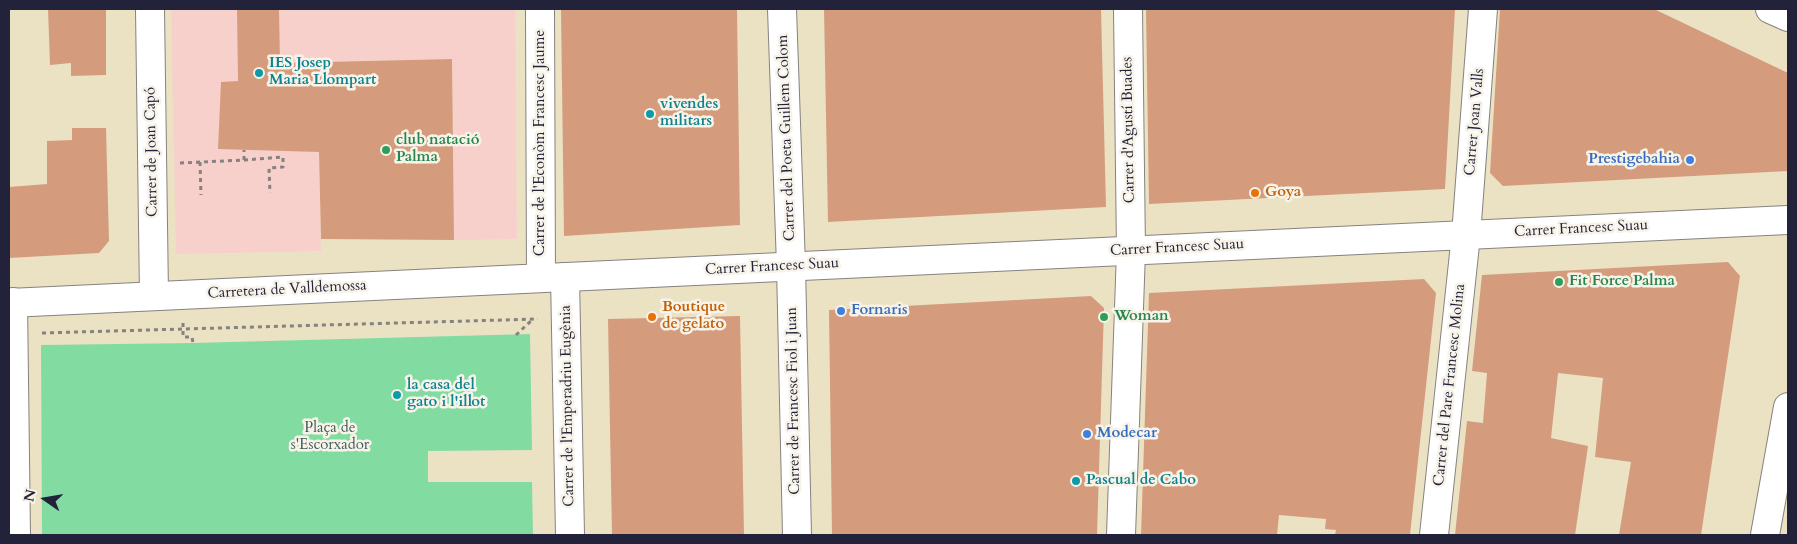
<!DOCTYPE html>
<html>
<head>
<meta charset="utf-8">
<style>
	body { margin:0 }
	#map { position:relative; width:1797px; height:544px; overflow:hidden; background:#ebe2c3; font-family:Cardo,serif }
	canvas { display:block }
	.frame { position:absolute; inset:0; border:10px solid #22223b; pointer-events:none }
	.north { position:absolute; left:20px; top:474px; width:50px; height:50px; -webkit-text-stroke:4px #f7f3e8; paint-order:stroke; rotate:283deg; font-size:14px; font-weight:700; line-height:20px; text-align:center; color:#22223b }
	.north::after { content:''; display:block; margin:auto; width:18px; height:22px; background:#22223b; clip-path:polygon(50% 0,100% 100%,50% 72%,0 100%) }
</style>
</head>
<body>
<div id="map">
<canvas width="1797" height="544"></canvas>
<div class="frame"></div>
<div class="north">N</div>
</div>
<script>
const ctx = document.querySelector('canvas').getContext('2d');
ctx.lineJoin = 'round';
function fillPath(path, color) {
  ctx.fillStyle = color;
  ctx.fill(path, 'evenodd');
}
function stroke(path, color, width, dash) {
  ctx.strokeStyle = color;
  ctx.lineWidth = width;
  ctx.lineCap = dash ? 'butt' : 'round';
  ctx.setLineDash(dash || []);
  ctx.stroke(path);
}
function label(font, color, halo, rows, align = 'center') {
  ctx.font = font + ' Cardo,serif';
  ctx.lineWidth = 5;
  ctx.setLineDash([]);
  ctx.textBaseline = 'middle';
  ctx.strokeStyle = halo;
  ctx.fillStyle = color;
  for (const [text, x, y, turn = 0] of rows) {
    ctx.save();
    ctx.translate(x, y);
    ctx.rotate((+turn || 0) * Math.PI / 180);
    ctx.textAlign = isNaN(turn) ? turn : align;
    if (halo) ctx.strokeText(text, 0, 0);
    ctx.fillText(text, 0, 0);
    ctx.restore();
  }
}
fillPath(new Path2D(`
	M171 9H515L517 239 454 240 452 59 317 62 321 251 176 254Z`), '#f7d0cb');
fillPath(new Path2D(`
	M530 334 532 450 428 451V482H532L533 535H42L41 345 193 343Z`), '#82dca2');
fillPath(new Path2D(`
	M48 9H106V75L71 76V63L50 65Z
	M237 9H279L280 63 452 59 454 240 321 239 319 152 218 149 221 82 238 81Z
	M561 9H737L740 225 564 236Z
	M824 9H1101L1106 207 828 222Z
	M1146 9H1455L1445 189 1149 204Z
	M1500 9H1654L1788 73V171L1503 186 1490 173Z
	M72 128H106L109 241 99 253 9 258V187L47 184V141L72 140Z
	M1728 262 1740 276 1701 535H1619L1631 462 1595 457 1603 378 1558 373 1551 438 1588 446 1575 535H1455L1467 421 1483 423 1487 373 1472 371 1482 275Z
	M1424 279 1436 293 1410 535H1335L1336 530 1325 529 1326 519 1279 515 1277 535H1141L1149 293Z
	M1091 296 1104 308 1097 535H832L829 310Z
	M740 316 744 535H612L608 319Z`), '#d49c7d');
const minor = new Path2D(`
	M150 9 154 296
	M540 9 541 278
	M782 9 791 266 797 535
	M565 277 570 535
	M13 302 16 535
	M1121 535 1131 251 1128 9
	M1434 535 1466 235 1483 9
	M1765 535 1788 407`);
const major = new Path2D(`
	M1770 9 1788 17
	M9 303 1788 220`);
stroke(minor, '#86827f', 30);
stroke(major, '#86827f', 30);
stroke(new Path2D(`
	M244 160 283 157V167L269 168 270 193
	M200 162 201 195
	M180 163 244 160V150
	M183 323V337H192L193 343
	M42 333 538 319
	M516 335 533 319`), '#86827f', 3, [4, 4]);
stroke(minor, '#fff', 28);
stroke(major, '#fff', 28);
for (const [x, y, r, color] of [
	[259,73,5,"#0f9aa8"],
	[650,114,5,"#0f9aa8"],
	[386,150,5,"#2e9e5b"],
	[1690,160,5,"#3f7fe0"],
	[1255,193,5,"#e8710a"],
	[1559,282,5,"#2e9e5b"],
	[841,311,5,"#3f7fe0"],
	[652,317,5,"#e8710a"],
	[1104,317,5,"#2e9e5b"],
	[397,395,5,"#0f9aa8"],
	[1087,434,5,"#3f7fe0"],
	[1076,481,5,"#0f9aa8"]
]) {
  const dot = new Path2D();
  dot.arc(x, y, r, 0, 2 * Math.PI);
  ctx.fillStyle = color;
  ctx.fill(dot);
  stroke(dot, '#f7f3e8', 2);
}
label('bold 15px', '#0d838f', '#f7f3e8', [
	["IES Josep",269,64],
	["Maria Llompart",269,81],
	["vivendes",660,105],
	["militars",660,122],
	["la casa del",407,386],
	["gato i l'illot",407,403],
	["Pascual de Cabo",1086,481]
], 'left');
label('15px', '#22223b', '#f7f3e8', [
	["Carrer Joan Valls",1475,122,-85],
	["Carrer d'Agustí Buades",1129,130,-91],
	["Carrer del Poeta Guillem Colom",787,138,-92],
	["Carrer de l'Econòm Francesc Jaume",541,143,-90],
	["Carrer de Joan Capó",152,152,-91],
	["Carrer Francesc Suau",1581,229,-3],
	["Carrer Francesc Suau",1177,248,-3],
	["Carrer Francesc Suau",772,267,-3],
	["Carretera de Valldemossa",287,290,-3],
	["Carrer del Pare Francesc Molina",1450,385,-84],
	["Carrer de Francesc Fiol i Juan",794,401,-91],
	["Carrer de l'Emperadriu Eugènia",568,406,-91]
]);
label('bold 15px', '#27864d', '#f7f3e8', [
	["club natació",396,141],
	["Palma",396,158],
	["Fit Force Palma",1569,282],
	["Woman",1114,317]
], 'left');
label('bold 15px', '#366cbe', '#f7f3e8', [
	["Prestigebahia",1680,160,"right"],
	["Fornaris",851,311],
	["Modecar",1097,434]
], 'left');
label('bold 15px', '#c56008', '#f7f3e8', [
	["Goya",1265,193],
	["Boutique",662,308],
	["de gelato",662,325]
], 'left');
label('15px', '#3f5a5a', '#f7f3e8', [
	["Plaça de",330,429],
	["s'Escorxador",330,446]
]);
</script>
</body>
</html>
